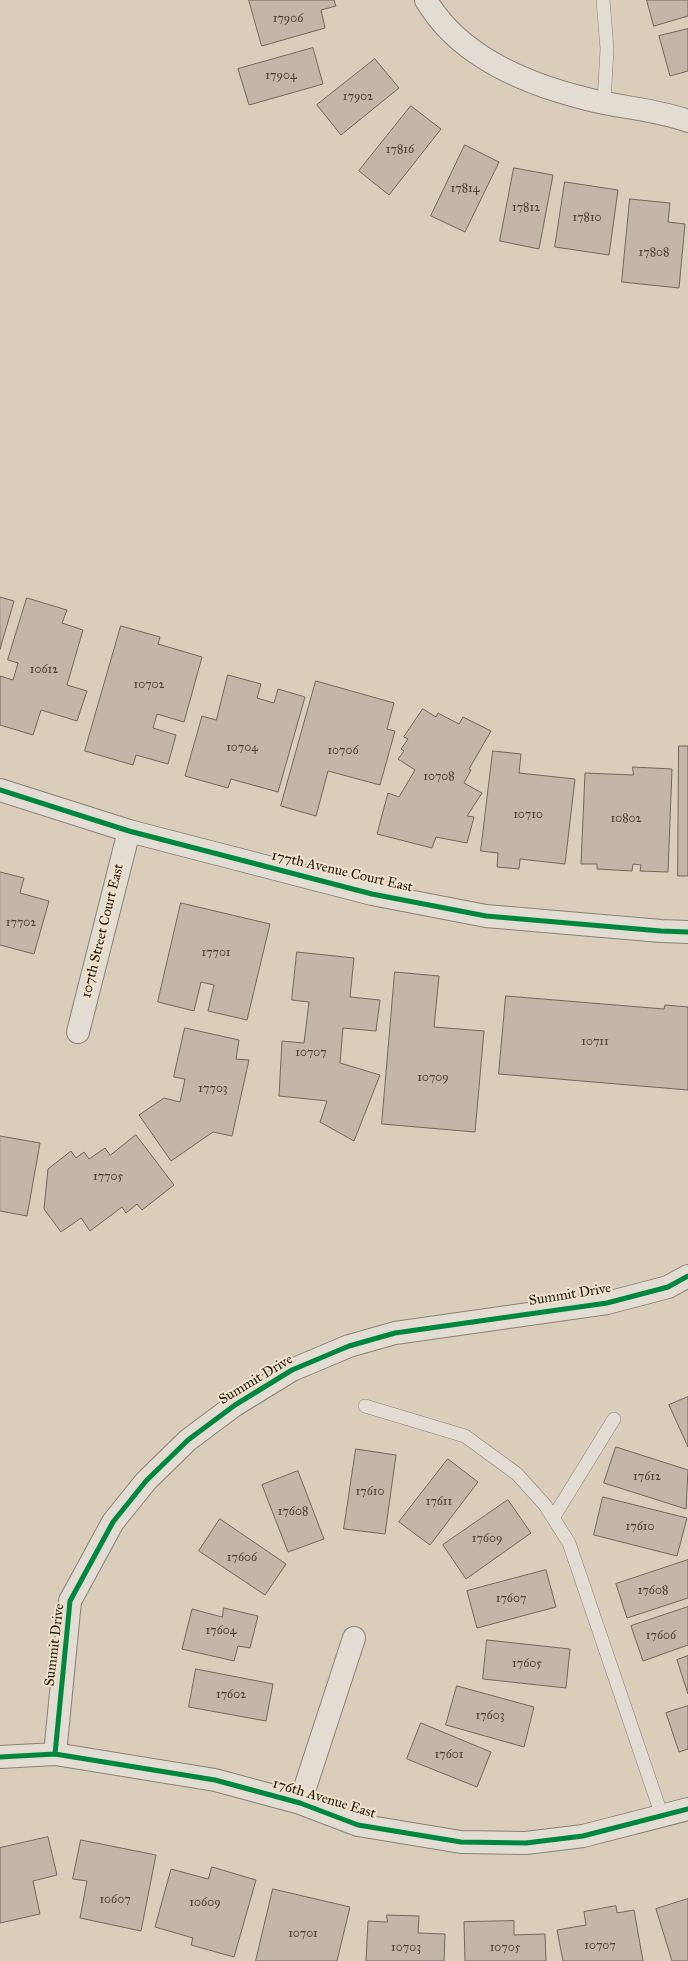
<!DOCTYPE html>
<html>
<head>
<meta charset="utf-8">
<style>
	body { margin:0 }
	canvas { display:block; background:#dacebb }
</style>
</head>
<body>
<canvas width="688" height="1961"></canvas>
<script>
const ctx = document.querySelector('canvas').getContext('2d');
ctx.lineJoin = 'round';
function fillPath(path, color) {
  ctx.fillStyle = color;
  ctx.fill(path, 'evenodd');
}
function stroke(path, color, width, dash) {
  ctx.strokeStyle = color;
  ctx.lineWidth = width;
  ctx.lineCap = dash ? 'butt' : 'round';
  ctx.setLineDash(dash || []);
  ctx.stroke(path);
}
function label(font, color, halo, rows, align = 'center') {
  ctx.font = font + ' "IM FELL Great Primer",serif';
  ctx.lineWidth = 4;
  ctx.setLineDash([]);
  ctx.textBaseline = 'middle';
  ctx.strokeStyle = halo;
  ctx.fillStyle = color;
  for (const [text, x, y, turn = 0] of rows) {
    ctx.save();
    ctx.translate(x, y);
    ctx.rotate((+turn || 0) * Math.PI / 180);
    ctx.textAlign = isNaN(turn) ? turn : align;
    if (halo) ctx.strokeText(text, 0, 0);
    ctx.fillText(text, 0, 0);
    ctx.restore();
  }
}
const building = new Path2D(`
	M249 0H334L336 6 321 10 325 28 262 46Z
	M647 0H688V16L654 26Z
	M688 29V71L670 76 659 36Z
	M313 48 323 84 249 105 238 69Z
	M375 59 399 88 341 135 317 105Z
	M411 106 441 129 389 195 359 171Z
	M465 145 499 162 465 232 431 216Z
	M514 168 553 175 539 249 500 241Z
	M565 182 618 190 609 255 555 247Z
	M630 199 670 203 668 222 685 224 679 288 622 282Z
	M0 597 14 601 0 649Z
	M27 598 67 610 62 623 83 630 67 685 87 691 77 721 41 710 33 735 0 725V676L13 680 18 663 8 660Z
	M121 626 160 637 158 644 202 657 184 722 157 714 153 728 176 735 168 764 136 755 133 765 85 751Z
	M228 675 261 684 257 698 274 703 278 689 305 697 278 792 231 779 228 788 185 776 202 716 216 720Z
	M316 681 394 703 387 729 395 731 380 785 328 771 316 816 281 806Z
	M423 709 436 717 438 713 459 724 463 717 491 731 469 769 471 770 464 783 482 793 467 816 474 817 467 843 436 837 432 848 377 834 388 793 399 797 415 770 398 759 404 751 401 749 408 739 404 737Z
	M679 746H688V876H678Z
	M493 751 521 754 519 773 575 779 565 864 520 859 519 869 497 867 498 853 481 851Z
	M633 767 672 769 668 872 640 871 641 865 633 864 632 871 597 869V864H581L585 773 633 775Z
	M0 872 24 878 20 893 49 901 34 954 0 945Z
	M181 903 270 924 247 1020 208 1011 214 985 201 982 194 1011 158 1002Z
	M297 952 354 958 350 997 380 1000 376 1031 343 1028 340 1063 380 1075 354 1141 320 1122 327 1101 279 1096 282 1041 304 1043 309 1002 292 1000Z
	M395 972 439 976 434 1027 484 1031 475 1132 382 1124Z
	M506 996 664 1009 665 1005 688 1007V1090L499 1074Z
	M185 1028 239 1040 236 1059 249 1060 232 1136 213 1132 171 1161 139 1115 164 1098 180 1102 185 1079 174 1077Z
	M136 1135 174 1185 142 1210 137 1204 126 1213 122 1207 90 1231 81 1218 61 1232 44 1209 48 1169 71 1151 76 1158 84 1152 89 1159 105 1148 110 1155Z
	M0 1136 40 1143 27 1216 0 1211Z
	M688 1397V1447L669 1405Z
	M616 1447 688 1470 686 1509 604 1483Z
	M356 1449 396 1455 385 1534 344 1529Z
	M448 1459 478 1482 430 1545 399 1522Z
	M298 1471 324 1539 288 1552 262 1485Z
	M603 1497 687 1518 677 1556 594 1535Z
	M508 1500 531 1533 466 1579 443 1545Z
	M220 1519 286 1564 265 1595 199 1551Z
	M688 1560V1598L627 1618 616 1584Z
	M546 1570 556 1607 477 1628 467 1591Z
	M688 1607V1645L643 1661 631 1626Z
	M224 1608 258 1616 250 1648 238 1646 234 1661 182 1649 192 1609 222 1617Z
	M487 1640 570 1649 566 1688 483 1679Z
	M688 1656V1694L677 1660Z
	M196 1669 273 1684 266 1721 189 1707Z
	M457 1686 534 1707 524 1747 446 1725Z
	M688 1706V1749L679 1752 666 1713Z
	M421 1723 491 1752 477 1787 407 1759Z
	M48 1837 57 1875 33 1881 40 1914 0 1923V1848Z
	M81 1840 156 1855 141 1931 80 1918 87 1881 73 1879Z
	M212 1867 256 1880 234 1957 191 1945 193 1938 155 1927 171 1869 208 1879Z
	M273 1889 350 1907 337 1961H256Z
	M688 1899V1961H672L656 1909Z
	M616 1906 617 1913 634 1910 643 1961H563L557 1930 586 1925 584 1912Z
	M387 1915 419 1916 418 1933 445 1934 444 1961H366L368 1921 387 1922Z
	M514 1921V1935L545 1934 546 1961H465L464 1922Z`);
fillPath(building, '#c4b5a6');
stroke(building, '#6f685d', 1);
const service = new Path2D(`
	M603 0 607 49 604 102
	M365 1406 465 1436 517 1474 545 1505 569 1543 662 1816
	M553 1518 614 1419`);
const minor = new Path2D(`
	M426 0C459 57 526 84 587 99 621 108 655 109 688 121
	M0 790 129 831 372 894 486 916 661 931 688 932
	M78 1032 129 831
	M55 1754 70 1601 113 1522 146 1481 188 1440 235 1405 292 1370 349 1346 395 1333 607 1303 668 1287 688 1276
	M0 1757 55 1754 215 1780 300 1803 358 1825 461 1842 526 1843 583 1836 688 1809
	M300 1803 354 1638`);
stroke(service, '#898175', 14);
stroke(minor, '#898175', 24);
stroke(service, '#e2dcd2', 13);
stroke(minor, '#e2dcd2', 22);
stroke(new Path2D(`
	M0 790 129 831 372 894 486 916 661 931 688 932
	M55 1754 70 1601 113 1522 146 1481 188 1440 235 1405 292 1370 349 1346 395 1333 607 1303 668 1287 688 1276
	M0 1757 55 1754 215 1780 300 1803 358 1825 461 1842 526 1843 583 1836 688 1809`), '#00873e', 5);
label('12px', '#4b4033', null, [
	["17906",288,19],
	["17904",281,76],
	["17902",358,97],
	["17816",400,150],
	["17814",465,189],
	["17812",526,208],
	["17810",587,218],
	["17808",654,253],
	["10612",44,670],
	["10702",149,685],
	["10704",242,748],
	["10706",343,751],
	["10708",439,777],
	["10710",528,815],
	["10802",626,819],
	["17702",21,923],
	["17701",216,953],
	["10711",595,1042],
	["10707",311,1053],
	["10709",433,1078],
	["17703",213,1089],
	["17705",108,1177],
	["17612",647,1477],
	["17610",370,1492],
	["17611",439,1502],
	["17608",293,1512],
	["17610",640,1527],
	["17609",487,1539],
	["17606",242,1558],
	["17608",653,1591],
	["17607",511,1599],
	["17604",221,1631],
	["17606",661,1636],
	["17605",527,1664],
	["17602",231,1695],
	["17603",490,1716],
	["17601",449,1755],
	["10607",115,1900],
	["10609",205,1903],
	["10701",303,1934],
	["10707",600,1946],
	["10703",406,1948],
	["10705",505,1948]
]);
label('14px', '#1f1509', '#efe1ca', [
	["177th Avenue Court East",342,872,13],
	["107th Street Court East",103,931,-76],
	["Summit Drive",570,1295,-9],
	["Summit Drive",256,1380,-31],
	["Summit Drive",55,1645,-83],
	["176th Avenue East",324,1799,17]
]);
</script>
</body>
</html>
